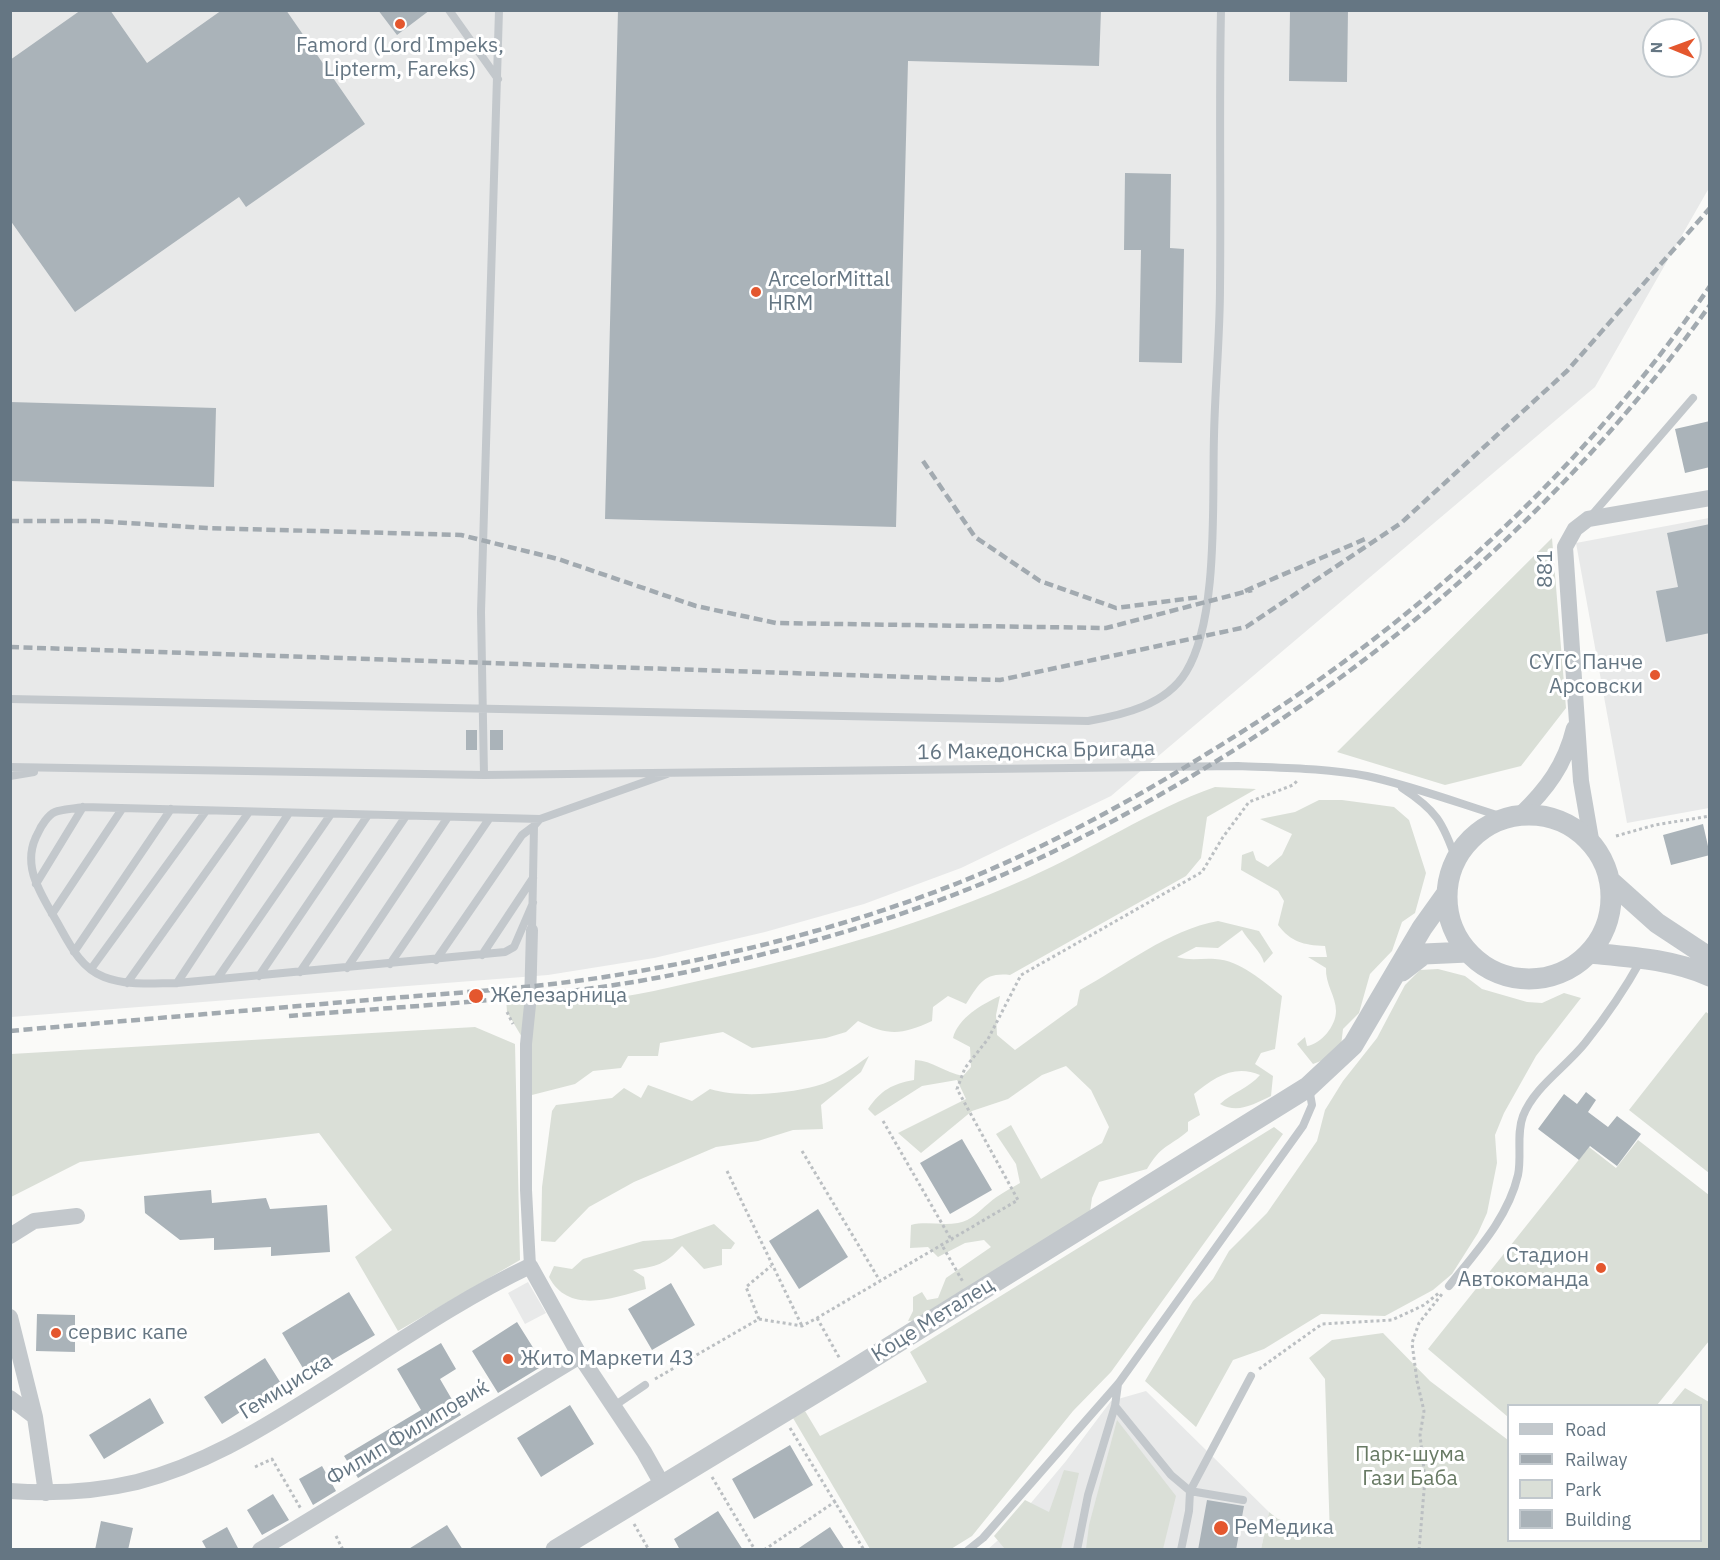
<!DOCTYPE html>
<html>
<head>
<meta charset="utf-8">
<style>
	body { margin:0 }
	#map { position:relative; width:1720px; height:1560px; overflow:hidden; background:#fafaf8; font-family:"IBM Plex Sans",sans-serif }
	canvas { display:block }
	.frame { position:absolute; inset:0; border:12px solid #657683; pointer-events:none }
	.legend { position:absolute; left:1507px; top:1404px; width:195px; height:138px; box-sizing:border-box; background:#fff; border:2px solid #c1c8cd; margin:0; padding:8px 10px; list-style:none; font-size:18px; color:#657683 }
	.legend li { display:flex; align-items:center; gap:12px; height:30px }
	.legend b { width:30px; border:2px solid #c1c8cd }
	.north { position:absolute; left:1642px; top:18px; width:60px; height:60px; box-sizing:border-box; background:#fff; border:2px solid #c1c8cd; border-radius:50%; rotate:271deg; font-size:16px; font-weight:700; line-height:24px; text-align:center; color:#657683 }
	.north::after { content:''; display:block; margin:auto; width:21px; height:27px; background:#e4572e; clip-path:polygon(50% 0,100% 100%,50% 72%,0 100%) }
</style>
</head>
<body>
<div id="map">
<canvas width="1720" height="1560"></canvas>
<div class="frame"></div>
<ul class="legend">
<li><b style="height:8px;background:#c3c8cc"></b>Road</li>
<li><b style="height:8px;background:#a2aab0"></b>Railway</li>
<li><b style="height:16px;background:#dadfd7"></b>Park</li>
<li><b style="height:16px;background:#aab3b9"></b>Building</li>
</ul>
<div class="north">N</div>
</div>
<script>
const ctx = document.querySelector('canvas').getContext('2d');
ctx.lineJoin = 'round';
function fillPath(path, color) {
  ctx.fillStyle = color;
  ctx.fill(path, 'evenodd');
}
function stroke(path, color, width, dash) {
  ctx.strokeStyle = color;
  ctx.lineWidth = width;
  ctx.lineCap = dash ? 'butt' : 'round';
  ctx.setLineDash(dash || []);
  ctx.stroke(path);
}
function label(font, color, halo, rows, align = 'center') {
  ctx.font = font + ' "IBM Plex Sans",sans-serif';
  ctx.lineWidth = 6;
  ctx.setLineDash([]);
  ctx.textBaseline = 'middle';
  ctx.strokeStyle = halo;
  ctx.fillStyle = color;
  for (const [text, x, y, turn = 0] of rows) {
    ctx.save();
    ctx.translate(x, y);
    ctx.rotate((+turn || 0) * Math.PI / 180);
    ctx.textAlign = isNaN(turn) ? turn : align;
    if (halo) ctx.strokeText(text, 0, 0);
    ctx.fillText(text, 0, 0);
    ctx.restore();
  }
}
fillPath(new Path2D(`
	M11 11H1709V188L1595 387 1111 796 961 868 864 904 765 932 654 958 548 975 11 1017ZM1654 30H1690V66H1654Z
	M1709 518V808L1627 823 1576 543Z
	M528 1282 546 1313 525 1324 508 1293Z
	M1146 1391 1269 1512 1261 1549 987 1550 1005 1534 1066 1461 1111 1401Z`), '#e8e9e9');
fillPath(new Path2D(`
	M1552 538 1566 708 1521 766 1445 785 1337 752Z
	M1215 787 1256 789 1207 817 1201 858 1186 876 1010 975C984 972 979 984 966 1004L948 996 933 1007 932 1021C902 1035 888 1036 858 1021L846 1032 826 1038 752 1048 723 1032 660 1043 658 1056H628L621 1068 593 1071 575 1084 528 1096 526 1044 507 1012 506 998 522 996 523 1005C546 1004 569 1004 591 1001 633 997 675 986 716 977 823 953 927 923 1028 878 1091 850 1150 810 1215 787Z
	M1319 800H1342L1394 807 1409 820 1426 873 1415 913 1402 922 1392 951 1370 974 1359 1013 1343 1029 1341 1046 1326 1059 1313 1064 1297 1044 1305 1037 1307 1046C1321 1044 1336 1026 1336 1011 1336 996 1325 984 1326 968L1308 957H1327L1325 946C1303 945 1291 942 1278 925L1284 901 1278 891 1241 870 1242 855 1253 851 1256 860 1268 867 1282 855 1292 834 1260 819 1295 812Z
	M1218 921 1259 931 1273 953 1264 963C1261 951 1248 941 1242 930L1218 948 1196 947 1177 957C1190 961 1202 958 1215 959 1240 960 1264 982 1282 996L1275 1049 1261 1053 1255 1064 1273 1076 1271 1096C1254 1104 1238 1114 1220 1104 1233 1092 1249 1088 1260 1075 1235 1064 1214 1077 1194 1094L1200 1115 1188 1122V1131C1168 1148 1162 1144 1147 1169L1099 1182 1092 1198 1090 1212 923 1320 908 1321 913 1311V1297L922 1292 927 1300 938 1298 946 1278 991 1247 984 1240 965 1243 938 1257 928 1247 910 1248 911 1225C927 1221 942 1226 958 1223 972 1220 978 1212 989 1203 998 1195 1010 1189 1020 1183L1016 1164 996 1134 1011 1125 1041 1179 1102 1143 1109 1127 1091 1090 1066 1066 1042 1075 1008 1099 972 1111 921 1153 898 1133 966 1099 957 1080 922 1086 875 1116 868 1109C881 1090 892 1084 914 1080L915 1060C933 1061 944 1072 963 1076L971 1067 970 1047 953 1038C958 1018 982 1004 1000 996L996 1015 997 1035 1015 1050 1077 1005 1080 990C1124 966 1168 930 1218 921Z
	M1438 969 1465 976 1482 989 1527 1002 1542 1003 1564 993 1581 998 1536 1056 1504 1113 1495 1135 1497 1163 1487 1213 1478 1233 1452 1274 1433 1290 1385 1316 1321 1314 1264 1349 1233 1360 1196 1427 1145 1381 1193 1301 1213 1279 1229 1251 1267 1213 1317 1141 1325 1110 1343 1081 1377 1038 1405 985 1420 970Z
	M1706 1012 1710 1015 1709 1173 1629 1110Z
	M475 1027 515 1044 520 1260 398 1331 355 1257 392 1230 319 1133 80 1162 11 1197V1054Z
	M869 1056 861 1072 821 1105 823 1129 793 1130 758 1141 716 1147 634 1182 589 1207 555 1242 541 1241 542 1187 552 1111 556 1105 612 1098 624 1088 641 1098 648 1085 692 1101 710 1089C739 1098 786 1094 816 1086 836 1081 853 1067 869 1056Z
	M1274 1127 1283 1134 1111 1372 1073 1411 972 1536 951 1549H870L793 1418 805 1411 820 1436 927 1382 910 1352Z
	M1638 1140 1709 1195V1341L1657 1405 1508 1406V1417L1428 1349 1589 1147 1616 1168Z
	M714 1224 735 1243 731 1249H722V1265L704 1269 682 1246C665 1265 657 1266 633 1270L644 1277 646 1289C613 1298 569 1315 549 1277L554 1266 572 1269 583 1259 643 1241 672 1239Z
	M1383 1333 1430 1381 1508 1440V1540H1700V1406L1671 1405 1685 1388 1709 1402V1549H1261L1269 1512 1278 1519 1330 1538 1325 1379 1309 1358 1332 1340Z
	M1117 1420 1176 1496 1163 1549H1086L1089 1525Z
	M1064 1470 1079 1473 1061 1549H1005L994 1536 1025 1500 1049 1512Z`), '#dadfd7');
fillPath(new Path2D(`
	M81 10H110L147 63 222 10H286L365 124 246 207 239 197 75 312 10 220V60Z
	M378 10H430L397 35Z
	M618 10H1101L1099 66 908 61 896 527 605 519Z
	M1290 10H1348L1347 82 1289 81Z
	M1125 173 1171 174 1170 248 1184 249 1182 363 1139 362 1141 250H1124Z
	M10 402 216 408 214 487 10 481Z
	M1710 421V467L1685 473 1675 429Z
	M1710 524V633L1666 642 1656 591 1678 587 1667 533Z
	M466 730H477V750H466Z
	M490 730H503V750H490Z
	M1703 824 1710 855 1671 865 1663 835Z
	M1586 1092 1596 1100 1588 1112 1608 1127 1617 1116 1641 1134 1617 1166 1590 1146 1579 1160 1538 1129 1564 1094 1577 1104Z
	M962 1139 992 1190 950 1214 920 1163Z
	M211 1190 212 1203 266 1198 270 1209 327 1205 330 1252 271 1256V1247L214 1250V1238L180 1240 145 1213 144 1196Z
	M818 1209 848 1257 799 1289 769 1241Z
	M671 1283 695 1325 652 1350 628 1309Z
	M349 1292 375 1335 307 1375 282 1333Z
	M37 1314 75 1315V1352L36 1351Z
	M517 1322 544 1365 498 1393 472 1351Z
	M441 1343 456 1369 440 1379 461 1415 358 1478 344 1456 421 1410 397 1369Z
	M265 1358 282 1385 222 1424 204 1397Z
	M150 1398 164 1423 104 1459 89 1435Z
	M570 1405 594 1444 541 1477 517 1438Z
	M790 1445 813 1485 754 1519 732 1479Z
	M322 1466 336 1491 313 1505 299 1479Z
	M273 1494 289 1520 262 1535 247 1510Z
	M1207 1500 1244 1506 1236 1550H1198Z
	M718 1511 743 1550H680L674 1539Z
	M101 1521 133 1528 128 1550H95Z
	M447 1525 463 1550H407Z
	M227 1527 239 1550H207L202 1541Z
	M830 1527 845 1550H796Z`), '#aab3b9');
stroke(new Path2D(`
	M1616 836 1655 825 1710 816
	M507 1012 513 1024
	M883 1121 952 1241
	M802 1151 880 1281
	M727 1171 802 1326
	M943 1247 963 1282
	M817 1318 840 1359
	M759 1319 746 1287 771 1266
	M1259 1369 1322 1324 1392 1320 1424 1305 1440 1292
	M655 1379 759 1319 802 1326 817 1318 1018 1200 957 1089 965 1068 988 1039 1021 975 1202 872 1223 837 1249 802 1293 785 1298 780
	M790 1428 864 1550
	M255 1467 272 1459 301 1509
	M712 1477 755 1550
	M634 1524 649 1550
	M336 1536 343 1550
	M764 1550 836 1501
	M1419 1550 1425 1479 1420 1435 1424 1411 1417 1381 1412 1343 1419 1323 1442 1294`), '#bbbfc2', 3, [3, 3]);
stroke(new Path2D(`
	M449 10 498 79
	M1591 516 1693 398
	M10 699 1088 721C1123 715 1166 705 1186 672 1219 619 1212 499 1214 436 1215 386 1220 336 1220 287 1221 195 1219 103 1221 10
	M10 767 484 775 1238 766C1281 768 1324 768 1367 776 1413 786 1458 803 1503 817
	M484 775 481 612 499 10
	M10 776 34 772
	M1402 788C1436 810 1443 822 1456 860
	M36 884 83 807
	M533 903 514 947 505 952 177 983C153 983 127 986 104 977 80 968 69 943 57 922 41 894 20 865 38 833 41 826 48 815 55 812 62 809 75 809 83 807L540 819
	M52 914 122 809
	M532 930 534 826 540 819 667 774
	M74 952 171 809
	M482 955 533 878
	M436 960 522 835 534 826
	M390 964 489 819
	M347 968 448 817
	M91 969 206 811
	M300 972 406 816
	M259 976 368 815
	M217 979 331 814
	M127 983 249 812
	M177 983 289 813
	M1449 1286C1476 1252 1508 1218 1518 1175 1522 1156 1516 1134 1523 1116 1534 1087 1566 1067 1585 1043 1605 1018 1625 989 1641 960
	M614 1406 645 1385
	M1115 1406 1171 1475 1190 1491 1189 1511 1181 1550
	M1243 1500 1190 1491 1251 1376
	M968 1550 983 1538 1118 1384 1303 1126 1312 1105 1309 1088
	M1077 1550 1088 1495 1115 1406 1118 1384`), '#c3c8cc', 8);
stroke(new Path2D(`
	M530 1266 526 1190V1044L530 1005 532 930`), '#c3c8cc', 12);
stroke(new Path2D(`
	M1520 815C1547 789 1565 765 1574 728
	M1592 845 1581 781 1565 547 1575 529 1588 519 1710 498
	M10 1236 34 1221 77 1216
	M10 1317 35 1417
	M10 1398 35 1417 46 1493
	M10 1491C53 1494 95 1492 137 1482 202 1465 255 1433 312 1397 383 1353 454 1302 530 1266L580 1356 644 1452 662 1484
	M260 1550 580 1356`), '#c3c8cc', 16);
stroke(new Path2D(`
	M1447 897a82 82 0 1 1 164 0a82 82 0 1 1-164 0Z
	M1609 880 1657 923 1710 958
	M1589 953C1631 957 1671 959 1710 976
	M1402 971 1424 954 1468 952
	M556 1550 848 1373 1308 1087 1353 1045 1422 928 1447 893`), '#c3c8cc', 21);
stroke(new Path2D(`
	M923 461 975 537 1040 581 1116 608 1200 597
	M10 521H96L207 528 461 535 558 559 696 606 776 623 1106 628 1252 590
	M1245 591 1365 539
	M10 647 1000 680 1246 627 1401 523 1567 371 1710 208
	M289 1016C429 1004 571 999 709 967 798 947 886 922 971 888 1047 858 1121 818 1192 776 1397 653 1571 500 1710 305
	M10 1031C133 1020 256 1010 379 999 466 992 554 987 640 971 747 952 857 923 958 883 1045 848 1128 803 1208 753 1405 633 1579 478 1710 286`), '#a2aab0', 4.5, [9, 4.5]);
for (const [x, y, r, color] of [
	[400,24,6,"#e4572e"],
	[756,292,6,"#e4572e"],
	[1655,675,6,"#e4572e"],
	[476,996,8,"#e4572e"],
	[1601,1268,6,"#e4572e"],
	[56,1333,6,"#e4572e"],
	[508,1359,6,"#e4572e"],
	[1221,1528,8,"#e4572e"]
]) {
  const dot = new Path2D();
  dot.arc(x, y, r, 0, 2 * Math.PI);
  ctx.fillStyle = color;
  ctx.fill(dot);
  stroke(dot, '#fff', 2);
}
label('21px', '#657683', '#fff', [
	["Famord (Lord Impeks,",400,46,"center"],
	["Lipterm, Fareks)",400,70,"center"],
	["ArcelorMittal",768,280],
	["HRM",768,304],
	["СУГС Панче",1643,663,"right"],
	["Арсовски",1643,687,"right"],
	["Железарница",490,996],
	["Стадион",1589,1256,"right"],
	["Автокоманда",1589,1280,"right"],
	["сервис капе",68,1333],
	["Жито Маркети 43",520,1359],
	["РеМедика",1234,1528]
], 'left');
label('21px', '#657683', '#fff', [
	["881",1546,569,-90],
	["16 Македонска Бригада",1036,751,-1],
	["Коце Металец",933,1320,-32],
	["Гемиџиска",286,1387,-32],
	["Филип Филиповиќ",408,1433,-31]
]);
label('21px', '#687a64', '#fff', [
	["Парк-шума",1410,1455],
	["Гази Баба",1410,1479]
]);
</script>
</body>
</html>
